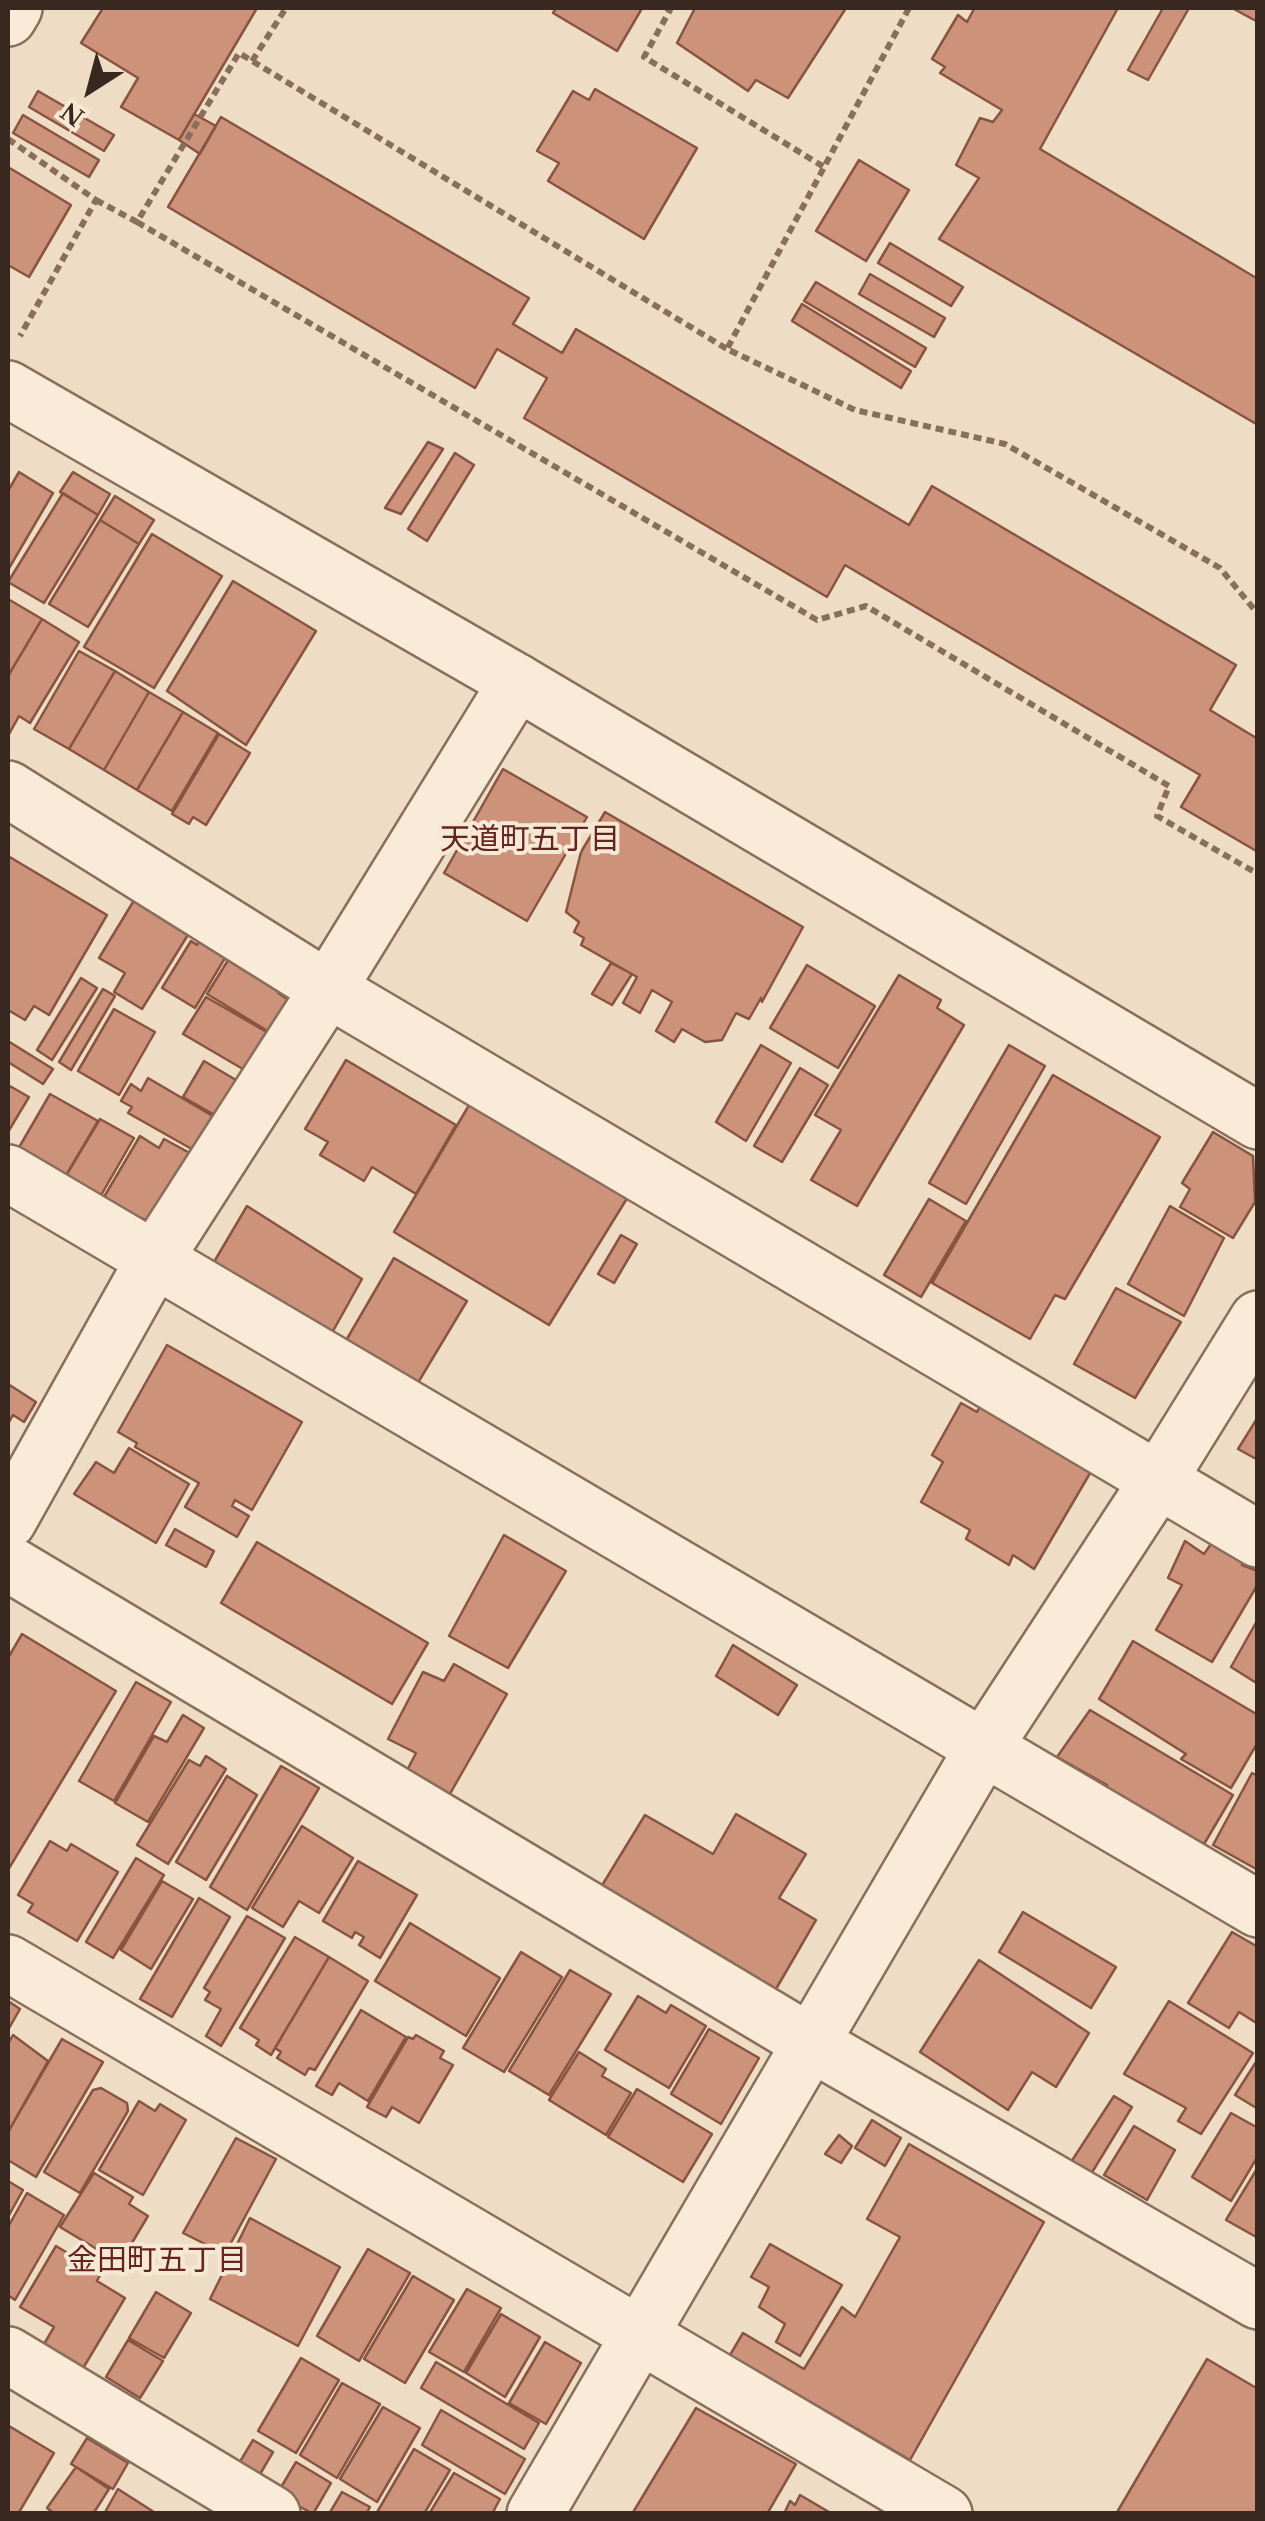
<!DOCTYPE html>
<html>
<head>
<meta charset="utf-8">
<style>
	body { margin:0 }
	#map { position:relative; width:1265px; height:2521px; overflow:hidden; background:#eeddc4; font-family:"Times New Roman",serif }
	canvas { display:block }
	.frame { position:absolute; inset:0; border:10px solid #39281f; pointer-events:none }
	.north { position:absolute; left:40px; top:40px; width:100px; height:100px; -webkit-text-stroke:8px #f5e8d4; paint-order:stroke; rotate:216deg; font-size:28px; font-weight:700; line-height:40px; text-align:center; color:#39281f }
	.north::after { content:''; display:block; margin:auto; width:35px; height:45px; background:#39281f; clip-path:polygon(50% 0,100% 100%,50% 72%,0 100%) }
</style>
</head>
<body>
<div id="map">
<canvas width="1265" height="2521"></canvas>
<div class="frame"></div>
<div class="north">N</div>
</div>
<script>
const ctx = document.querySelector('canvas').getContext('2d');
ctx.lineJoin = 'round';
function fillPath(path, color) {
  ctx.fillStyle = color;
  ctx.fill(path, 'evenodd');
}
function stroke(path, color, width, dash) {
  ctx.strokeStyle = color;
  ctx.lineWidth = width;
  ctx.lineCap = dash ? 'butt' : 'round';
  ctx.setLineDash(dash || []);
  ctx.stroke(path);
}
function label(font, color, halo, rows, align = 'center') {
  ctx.font = font + ' "Times New Roman","Noto Sans JP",serif';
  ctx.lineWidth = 8;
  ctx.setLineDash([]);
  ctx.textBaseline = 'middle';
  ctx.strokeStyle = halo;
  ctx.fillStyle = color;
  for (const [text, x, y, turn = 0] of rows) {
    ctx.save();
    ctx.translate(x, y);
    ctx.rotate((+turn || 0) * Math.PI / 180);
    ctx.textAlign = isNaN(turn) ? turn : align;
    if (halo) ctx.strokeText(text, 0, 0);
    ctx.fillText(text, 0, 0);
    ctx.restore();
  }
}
const building = new Path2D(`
	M103 8H257L179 140 121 107 138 78 81 43Z
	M556 8H637L641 10 617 51 553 13Z
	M695 8H846L788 98 756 80 748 91 677 43Z
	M972 8H1118L1040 149 1258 279V425L939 239 979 178 956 165 980 118 993 122 1002 110 940 73 945 67 932 59 958 15 967 22 974 9Z
	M1163 8H1189L1148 80 1128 70Z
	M1232 8H1258V22Z
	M595 89 697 148 644 239 548 181 559 163 537 151 573 91 589 100Z
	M38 91 114 135 104 151 29 107Z
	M194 114 216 126 200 154 179 140Z
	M23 115 99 160 89 177 13 133Z
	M221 117 529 298 513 324 562 353 576 329 909 525 932 486 1236 665 1210 710 1258 739V852L1181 807 1200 775 845 565 827 597 524 418 547 378 497 349 475 388 168 207Z
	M859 160 909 190 866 261 816 231Z
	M8 167 71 205 29 277 8 265Z
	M890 243 963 287 951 306 878 263Z
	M870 274 945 318 934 337 859 294Z
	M816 282 926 348 915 367 804 301Z
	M802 304 911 371 901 388 792 321Z
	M428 442 443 449 401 514 385 508Z
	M455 453 474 465 427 541 408 529Z
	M19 472 53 493 8 570V491Z
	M73 472 110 494 98 515 60 492Z
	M63 493 98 515 44 603 8 582Z
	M115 496 154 520 139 544 100 520Z
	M100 520 139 544 88 627 49 604Z
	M152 534 222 576 154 688 84 647Z
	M233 581 316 631 246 745 167 691Z
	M8 599 42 619 8 676Z
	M42 619 79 642 30 723 19 716 8 736V676Z
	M79 651 115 671 69 749 34 729Z
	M115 671 149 692 104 770 69 749Z
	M149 692 183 712 137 790 104 770Z
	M183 712 218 733 172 811 137 790Z
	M219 734 250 753 206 825 193 817 189 824 172 814Z
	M503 769 587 817 527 921 444 873Z
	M605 812 803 927 762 1002 761 998 749 1019 736 1013 722 1040 705 1042 682 1029 674 1042 656 1031 672 1002 652 990 640 1013 623 1003 637 977 581 945 584 938 574 932 579 922 566 912 581 852Z
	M8 856 107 915 49 1015 34 1006 25 1020 8 1010Z
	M136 897 191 930 142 1009 114 992 125 973 99 958Z
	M202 937 228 953 195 1008 162 988 191 941 197 945Z
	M235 949 286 979 278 993 290 1001 271 1033 207 994Z
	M611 963 632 974 612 1005 592 994Z
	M807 965 875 1006 838 1068 770 1028Z
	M899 975 941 1000 937 1008 964 1025 857 1206 811 1180 841 1130 815 1115Z
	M81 978 97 988 52 1060 37 1050Z
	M103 989 115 996 71 1070 59 1062Z
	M206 997 270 1034 248 1072 183 1034Z
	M114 1009 155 1032 119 1095 78 1071Z
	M8 1041 53 1069 43 1084 8 1062Z
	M761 1045 791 1063 746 1141 716 1122Z
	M1009 1045 1045 1066 966 1204 929 1183Z
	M346 1060 456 1125 416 1194 372 1167 364 1181 320 1155 328 1142 305 1129Z
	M204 1061 241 1083 220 1118 183 1097Z
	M800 1068 828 1085 782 1162 754 1146Z
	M1053 1075 1160 1137 1065 1299 1055 1295 1030 1339 932 1283Z
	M148 1078 216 1118 197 1152 128 1113 132 1107 121 1101 131 1084 141 1091Z
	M8 1085 29 1097 8 1132Z
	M478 1090 634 1187 549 1325 394 1232Z
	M50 1094 98 1121 61 1184 14 1156Z
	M100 1119 134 1138 96 1204 61 1184Z
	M1213 1132 1253 1156 1255 1202 1233 1238 1180 1207 1190 1189 1182 1183Z
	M140 1136 159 1148 164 1139 197 1157 156 1227 142 1218 138 1223 101 1202Z
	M929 1199 966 1221 921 1297 884 1275Z
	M247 1206 362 1279 328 1340 211 1267Z
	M1170 1206 1224 1238 1184 1316 1128 1284Z
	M621 1235 637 1244 614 1283 598 1274Z
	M394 1258 467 1301 416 1386 344 1344Z
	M1116 1288 1181 1322 1135 1398 1074 1364Z
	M167 1345 302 1422 252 1510 235 1500 232 1506 249 1516 237 1537 185 1507 199 1483 135 1447 137 1443 118 1432Z
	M8 1384 36 1402 24 1422 13 1415 8 1424Z
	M985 1397 1096 1463 1034 1569 1013 1555 1009 1565 966 1539 970 1530 921 1502 943 1462 932 1455 961 1403 977 1412Z
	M1258 1417V1460L1238 1449Z
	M129 1448 189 1484 156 1543 74 1494 96 1462 114 1473Z
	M175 1529 214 1551 206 1567 166 1545Z
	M1218 1534 1251 1550 1242 1565 1258 1571V1584L1212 1662 1156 1630 1182 1585 1168 1578 1185 1541 1204 1554Z
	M504 1535 566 1571 508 1668 449 1636Z
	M257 1542 428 1643 392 1704 221 1603Z
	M1258 1619V1684L1231 1667Z
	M22 1634 116 1691 8 1870V1658Z
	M1133 1641 1258 1715V1742L1231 1788 1181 1759 1186 1754 1099 1699Z
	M733 1645 797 1685 778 1715 716 1676Z
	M454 1664 507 1694 447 1799 402 1780 416 1753 388 1739 423 1672 444 1681Z
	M136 1682 171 1702 114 1801 79 1781Z
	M1090 1710 1233 1795 1197 1856 1099 1798 1107 1785 1057 1757Z
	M183 1715 204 1728 148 1822 115 1803 154 1736 167 1742Z
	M206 1756 226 1769 168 1864 137 1845 189 1760 200 1766Z
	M281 1766 319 1788 247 1910 210 1887Z
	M1252 1773 1258 1776V1870L1213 1845Z
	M227 1776 257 1795 206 1880 176 1862Z
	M736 1814 806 1854 779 1898 816 1920 776 1989 601 1887 645 1815 713 1854Z
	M302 1826 353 1858 319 1913 299 1901 283 1927 252 1908Z
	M50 1841 67 1851 71 1844 118 1872 77 1941 28 1912 33 1904 18 1895Z
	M136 1858 164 1875 113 1958 86 1942Z
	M358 1861 417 1895 380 1958 359 1945 364 1937 355 1932 352 1938 323 1921Z
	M162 1881 193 1899 151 1969 121 1950Z
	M199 1898 230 1917 172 2017 140 1999Z
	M1023 1912 1116 1967 1091 2008 999 1952Z
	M247 1916 285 1938 221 2046 206 2036 221 2009 205 2000 210 1992 204 1988Z
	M410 1923 500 1978 466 2036 375 1981Z
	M1232 1932 1258 1947V2024L1239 2012 1229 2028 1188 2003Z
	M295 1937 329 1957 271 2055 256 2045 259 2040 240 2028Z
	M521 1952 562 1977 504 2072 463 2048Z
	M329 1957 368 1981 315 2070 309 2068 305 2075 277 2058 281 2052 275 2048Z
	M979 1960 1089 2033 1056 2087 1032 2072 1008 2110 920 2052Z
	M570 1970 611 1994 549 2095 509 2071Z
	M638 1996 666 2013 671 2005 706 2026 669 2088 605 2050Z
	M8 2001 20 2009 8 2030Z
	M1169 2001 1253 2053 1201 2134 1178 2121 1186 2108 1124 2074Z
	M361 2010 406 2037 368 2101 339 2083 332 2095 316 2086Z
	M709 2029 759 2058 721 2124 671 2094Z
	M13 2035 48 2061 8 2132V2044Z
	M416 2035 444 2051 440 2058 453 2065 419 2123 392 2107 386 2117 367 2107 408 2037 413 2039Z
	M62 2039 103 2062 36 2177 8 2160V2132Z
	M579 2052 606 2069 602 2076 631 2093 606 2135 549 2100Z
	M1256 2062 1258 2063V2109L1235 2095Z
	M101 2088 127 2103 128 2111 80 2193 44 2172 93 2090Z
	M637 2089 712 2134 683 2182 608 2137Z
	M1114 2096 1132 2107 1091 2174 1071 2162Z
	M139 2101 155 2111 160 2104 186 2120 143 2195 99 2170Z
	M1231 2113 1258 2128V2156L1231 2201 1192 2177Z
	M872 2120 901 2138 885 2166 855 2148Z
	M1134 2126 1175 2150 1147 2200 1104 2175Z
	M839 2135 852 2146 841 2163 825 2154Z
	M236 2138 276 2159 225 2254 183 2233Z
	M909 2144 1044 2222 910 2460 730 2355 743 2333 804 2369 842 2307 855 2317 900 2237 867 2219Z
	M1258 2167V2238L1226 2220Z
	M94 2173 133 2197 129 2204 148 2216 120 2263 60 2227Z
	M8 2181 23 2190 8 2217Z
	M27 2193 64 2215 15 2300 8 2295V2227Z
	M250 2218 340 2267 298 2346 210 2299Z
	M770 2244 842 2285 800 2356 776 2342 785 2324 759 2307 769 2287 751 2277Z
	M56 2246 101 2273 97 2281 125 2298 79 2375 40 2351 54 2327 20 2307Z
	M368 2249 410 2273 359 2361 317 2336Z
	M413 2276 454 2300 405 2383 364 2359Z
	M467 2289 501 2308 464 2372 429 2352Z
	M156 2292 191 2313 164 2358 129 2338Z
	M501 2314 540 2337 505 2397 466 2373Z
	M128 2340 163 2361 140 2398 106 2377Z
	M545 2342 581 2363 546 2424 509 2403Z
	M301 2358 339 2380 296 2453 258 2431Z
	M1207 2359 1258 2389V2514H1116Z
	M436 2362 539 2423 524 2449 421 2388Z
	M342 2383 380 2404 337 2478 300 2455Z
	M383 2407 420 2428 377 2502 340 2479Z
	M696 2408 796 2464 767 2514H632Z
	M441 2410 525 2459 505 2494 422 2445Z
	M9 2426 54 2453 18 2514H8Z
	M87 2438 128 2463 113 2489 71 2464Z
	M253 2440 273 2452 256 2481 235 2470Z
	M414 2449 450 2470 424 2514H376Z
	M296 2462 331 2483 313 2514 277 2494Z
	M76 2467 109 2489 93 2514H55L47 2508Z
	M454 2473 500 2499 492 2514H429Z
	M118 2489 157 2514H104Z
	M342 2492 370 2507 366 2514H329Z
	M800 2495 829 2512 828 2514H784L790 2501 795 2505Z`);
fillPath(building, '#cc927a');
stroke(building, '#885441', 2.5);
const minor = new Path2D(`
	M8 18 14 8
	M8 789 328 989 1258 1539
	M8 1173 1258 1909
	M8 1521 154 1260 328 989 517 682
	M8 1563 811 2043 1258 2301
	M8 1963 944 2514
	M8 2355 272 2514`);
const tertiary = new Path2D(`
	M8 389 517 682 1258 1121
	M535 2514 984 1747 1157 1482 1258 1319`);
stroke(minor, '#896e5b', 60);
stroke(tertiary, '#896e5b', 60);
stroke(new Path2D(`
	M666 8 670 10 644 57 824 167
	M909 8 727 349 855 410 1005 444 1220 568 1258 614
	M252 61 286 8
	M8 139 96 200 20 336
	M96 200 137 222 239 53 727 349
	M137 222 817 620 866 606 1169 786 1157 816 1258 874`), '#896e5b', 6, [8, 5]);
stroke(minor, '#f9ebd8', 55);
stroke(tertiary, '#f9ebd8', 55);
label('30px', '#65241e', '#f5e8d4', [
	["天道町五丁目",530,841],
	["金田町五丁目",157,2262]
]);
</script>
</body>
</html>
